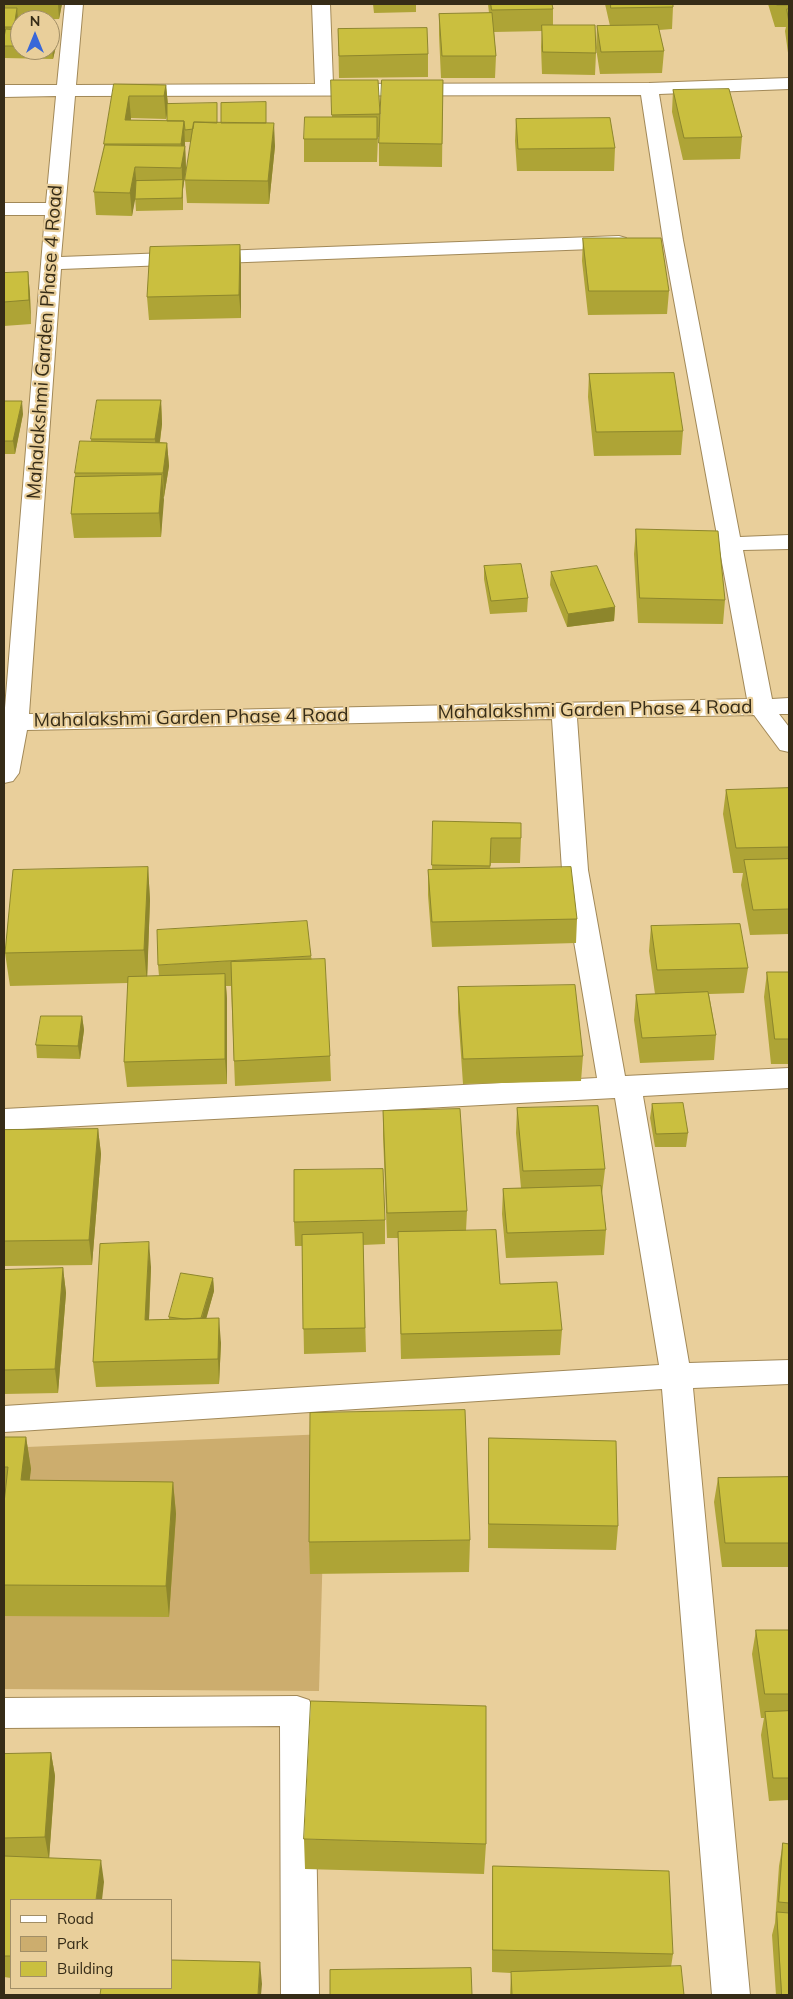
<!DOCTYPE html>
<html>
<head>
<meta charset="utf-8">
<style>
	body { margin:0 }
	#map { position:relative; width:793px; height:1999px; overflow:hidden; background:#e9cf9b; font-family:Mulish,sans-serif }
	canvas { display:block }
	.frame { position:absolute; inset:0; border:5px solid #362c17; pointer-events:none }
	.legend { position:absolute; left:10px; top:1899px; width:162px; height:90px; box-sizing:border-box; background:#e9cf9b; border:1px solid #a18e66; margin:0; padding:6px 9px; list-style:none; font-size:15px; color:#362c17 }
	.legend li { display:flex; align-items:center; gap:10px; height:25px }
	.legend b { width:25px; border:1px solid #a18e66 }
	.north { position:absolute; left:10px; top:10px; width:50px; height:50px; box-sizing:border-box; background:#e9cf9b; border:1px solid #a18e66; border-radius:50%; rotate:0deg; font-size:14px; font-weight:700; line-height:20px; text-align:center; color:#362c17 }
	.north::after { content:''; display:block; margin:auto; width:18px; height:22px; background:#3967d8; clip-path:polygon(50% 0,100% 100%,50% 72%,0 100%) }
</style>
</head>
<body>
<div id="map">
<canvas width="793" height="1999"></canvas>
<div class="frame"></div>
<ul class="legend">
<li><b style="height:6px;background:#fff"></b>Road</li>
<li><b style="height:14px;background:#ccad6e"></b>Park</li>
<li><b style="height:14px;background:#cabf3f"></b>Building</li>
</ul>
<div class="north">N</div>
</div>
<script>
const ctx = document.querySelector('canvas').getContext('2d');
ctx.lineJoin = 'round';
function fillPath(path, color) {
  ctx.fillStyle = color;
  ctx.fill(path, 'evenodd');
}
function stroke(path, color, width, dash) {
  ctx.strokeStyle = color;
  ctx.lineWidth = width;
  ctx.lineCap = dash ? 'butt' : 'round';
  ctx.setLineDash(dash || []);
  ctx.stroke(path);
}
function label(font, color, halo, rows, align = 'center') {
  ctx.font = font + ' Mulish,sans-serif';
  ctx.lineWidth = 4.5;
  ctx.setLineDash([]);
  ctx.textBaseline = 'middle';
  ctx.strokeStyle = halo;
  ctx.fillStyle = color;
  for (const [text, x, y, turn = 0] of rows) {
    ctx.save();
    ctx.translate(x, y);
    ctx.rotate((+turn || 0) * Math.PI / 180);
    ctx.textAlign = isNaN(turn) ? turn : align;
    if (halo) ctx.strokeText(text, 0, 0);
    ctx.fillText(text, 0, 0);
    ctx.restore();
  }
}
fillPath(new Path2D(`
	M326 1434 319 1691 4 1689V1448Z`), '#ccad6e');
const street = new Path2D(`
	M65 4H83L76 85 315 84 312 4H330L333 84 649 83 789 78V89L659 94 683 240 740 537 789 535V549L743 550 772 699 789 698V714H779L789 727V752L780 750 754 715 577 718 588 870 625 1076 789 1068V1088L643 1096 689 1363 789 1360V1384L693 1388 750 1995H712L662 1389 4 1432V1406L659 1365 615 1098 4 1130V1109L597 1078 562 870 552 719 27 730 19 773 13 781 4 783V720L45 215H4V203H46L56 96 4 97V85H57ZM641 95 663 240 747 699 29 714 61 269 619 248 626 246 629 242 626 238 619 236 61 257 75 96Z
	M297 1696 309 1700 314 1711 319 1995H281L280 1726 4 1728V1698Z`);
stroke(street, '#a28958', 2);
fillPath(street, '#fff');
fillPath(new Path2D(`
	M4 4H62L59 19 18 20 17 29 20 30V50H50V30L57 42 53 59 4 58Z
	M373 4H416V12L374 13Z
	M488 4H552L553 9V25L596 53 595 75 542 74 541 47 542 31 494 32 496 56 495 78H441L439 35V14L489 13Z
	M605 4H673V7L672 29 659 30 664 51 662 73 600 74 596 48 597 26H610Z
	M768 4H789V60L785 31 786 27H775Z
	M338 29 428 54V77L339 78Z
	M331 80 380 114V126L443 80 442 167 379 166V137H378L377 162H304V139L332 117Z
	M114 84 166 85 168 104 218 123H266L275 146 269 204 187 203 185 180 191 142H185L186 169 183 189V210L136 211 135 196 132 216 96 215 94 192 104 148V144ZM167 113V121L131 120V118L166 119Z
	M673 90 742 137 740 159 683 160 672 112Z
	M516 119 615 148 614 171H517L515 141Z
	M583 238 669 291 667 314 588 315 582 261Z
	M240 245 241 268V318L149 320 147 297Z
	M28 272 30 295 31 324 4 326V273Z
	M589 374 683 431 681 455 594 456 588 397Z
	M161 400 162 424 160 442 167 443 169 466 164 497H163L161 537 74 538 71 514 75 479V473L91 442V439Z
	M4 401 23 414 15 454H4Z
	M636 529 725 600 723 624 638 623 634 554Z
	M484 566 528 598 527 612 490 614 484 579Z
	M551 572 615 607 614 621 567 627 550 585Z
	M789 788V934L750 935 741 885 743 873H733L723 814 726 790Z
	M433 821 521 838 520 863H491L490 869 577 919 576 943 432 947 428 895V870H432Z
	M148 867 150 900 147 977 159 976 158 965 311 956 330 1056 331 1081 235 1086 231 986H226L227 999V1084L127 1087 124 1062 128 983 10 986 5 953Z
	M651 926 748 968 744 993 709 994 716 1035 714 1060 640 1063 634 1020 636 995 655 994 649 951Z
	M767 972H789V1064H771L764 997Z
	M458 987 583 1056 581 1081 463 1084 458 1012Z
	M82 1016 84 1030 80 1059 37 1058 36 1045Z
	M652 1104 688 1133 686 1147H655L650 1118Z
	M517 1108 605 1169 602 1194 606 1230 604 1255 506 1258 502 1214 503 1189 521 1188 516 1133Z
	M383 1111 467 1211 466 1231 500 1284 562 1330 560 1355 401 1359 398 1238H387L383 1135Z
	M98 1129 101 1154 92 1265 4 1266V1130Z
	M385 1220V1244L363 1245 366 1352 304 1354 302 1246H295L294 1222Z
	M151 1267 149 1320 169 1319V1317L213 1278 214 1291 206 1318 221 1343 219 1384 96 1387 93 1362Z
	M63 1268 66 1293 58 1393 4 1394V1270Z
	M4 1437H26L31 1469 29 1480 173 1482 176 1514 169 1617 4 1616Z
	M489 1438 618 1526 616 1550 488 1548V1462Z
	M789 1477V1567H722L714 1502 718 1478Z
	M470 1540 469 1572 310 1574 309 1542Z
	M756 1630H789V1800L769 1801 761 1735 764 1718H761L752 1654Z
	M51 1753 55 1776 49 1858 104 1882 11 1900V1978L4 1977V1754Z
	M304 1839 486 1844 484 1874 305 1869Z
	M783 1843 789 1844V1995H776L772 1935 775 1923 779 1866Z
	M493 1866 673 1954 671 1967 684 1995H510L511 1973 492 1972V1888Z`), '#aea436');
fillPath(new Path2D(`
	M58 4H62L59 19Z
	M17 8 18 20 16 39 14 27Z
	M56 30 57 42 53 59 52 47Z
	M166 85 168 107 166 119 164 96Z
	M129 96 131 118 126 143 125 120Z
	M184 121 186 169 183 189V210L181 144Z
	M274 123 275 146 269 204 268 181Z
	M135 167 137 190 132 216 130 193Z
	M240 245 241 268V318L239 295Z
	M28 272 30 295 31 324 29 300Z
	M161 400 162 424 157 463 155 439Z
	M22 401 23 414 15 454 13 441Z
	M167 443 169 466 164 497 163 473Z
	M162 475 164 500 161 537 159 513Z
	M615 607 614 621 567 627 568 614Z
	M148 867 150 900 147 983 144 950Z
	M225 974 227 999V1084L225 1059Z
	M82 1016 84 1030 80 1059 78 1046Z
	M98 1129 101 1154 92 1265 89 1240Z
	M149 1242 151 1267 148 1344 145 1320Z
	M63 1268 66 1293 58 1393 55 1369Z
	M213 1278 214 1291 202 1334 201 1321Z
	M219 1318 221 1343 219 1384 218 1359Z
	M26 1437 31 1469 26 1512 21 1480Z
	M173 1482 176 1514 169 1617 166 1586Z
	M51 1753 55 1776 49 1860 45 1837Z
	M101 1860 104 1882 102 1900H96Z
	M260 1962 262 1984 261 1995H258Z`), '#8d862c');
const building = new Path2D(`
	M491 4H552L553 9 492 10Z
	M611 4H673V7L611 8Z
	M776 4H789V5H777Z
	M4 8H17L14 27H4Z
	M787 9H789V22Z
	M492 13 496 56H442L439 14Z
	M542 25H595L596 53 543 52Z
	M658 25 664 51 601 52 597 26Z
	M427 28 428 54 339 56 338 29Z
	M6 29 20 30V46H4V38Z
	M50 30H56L52 47H50Z
	M331 80H378L380 114 332 115Z
	M382 80H443L442 144 379 143Z
	M114 84 166 85 164 96H129L125 120 184 121 181 144H104Z
	M729 89 742 137 684 138 673 90Z
	M266 102V123H221V103Z
	M217 103V123L194 122 193 129 185 130 184 121H167V104Z
	M305 117H377V139H304Z
	M610 118 615 148 518 149 516 119Z
	M194 122 274 123 268 181 185 180Z
	M105 145 185 146 181 168 135 167 130 193 94 192Z
	M183 180 182 198 135 199 136 181Z
	M583 238H661L669 291H589Z
	M240 245 239 295 147 297 150 247Z
	M28 272 29 300 4 302V273Z
	M674 373 683 431 596 432 589 374Z
	M97 400H161L155 439H91Z
	M4 401H22L13 441H4Z
	M80 441 167 443 163 473H75Z
	M162 475 159 513 71 514 75 477Z
	M636 529 718 531 725 600 640 598Z
	M521 564 528 598 491 601 484 566Z
	M597 566 615 607 568 614 551 572Z
	M789 788V847L736 848 726 790Z
	M433 821 521 823V838H491L490 866 432 865Z
	M789 859V909L753 910 744 860Z
	M148 867 144 950 5 953 13 870Z
	M571 867 577 919 432 922 428 870Z
	M307 921 311 956 158 965 157 930Z
	M740 924 748 968 657 970 651 926Z
	M325 959 330 1056 234 1061 231 962Z
	M767 972H789V1039H775Z
	M225 974V1059L124 1062 128 977Z
	M575 985 583 1056 463 1059 458 987Z
	M708 992 716 1035 642 1038 636 995Z
	M41 1016H82L78 1046 36 1045Z
	M683 1103 688 1133 656 1134 652 1104Z
	M598 1106 605 1169 523 1171 517 1108Z
	M460 1109 467 1211 387 1213 383 1111Z
	M98 1129 89 1240 4 1241V1130Z
	M383 1169 385 1220 294 1222V1170Z
	M601 1186 606 1230 507 1233 503 1189Z
	M496 1230 500 1284 557 1282 562 1330 401 1334 398 1232Z
	M363 1233 365 1328 303 1329 302 1235Z
	M149 1242 145 1320 219 1318 218 1359 93 1362 100 1244Z
	M63 1268 55 1369 4 1370V1270Z
	M181 1273 213 1278 201 1318 184 1319 169 1317Z
	M465 1410 470 1540 309 1542 310 1413Z
	M4 1437H26L21 1480 173 1482 166 1586 4 1585V1503L8 1467H4Z
	M489 1438 616 1441 618 1526 489 1524Z
	M789 1477V1543H725L718 1478Z
	M756 1630H789V1694H765Z
	M311 1701 486 1706V1844L304 1839Z
	M789 1711V1778H773L765 1712Z
	M51 1753 45 1837 4 1838V1754Z
	M783 1843 789 1844V1903L779 1902Z
	M4 1856 101 1860 96 1900H11V1956H4Z
	M493 1866 669 1871 673 1954 493 1950Z
	M777 1912 789 1913V1995H782Z
	M171 1960 260 1962 258 1995H100L101 1988H171Z
	M681 1966 684 1995H512L511 1972Z
	M471 1968 472 1995H330V1970Z`);
fillPath(building, '#cabf3f');
stroke(building, '#8d862c', 1);
label('19px', '#362c17', '#e9cf9b', [
	["Mahalakshmi Garden Phase 4 Road",45,342,-86],
	["Mahalakshmi Garden Phase 4 Road",595,710,-1],
	["Mahalakshmi Garden Phase 4 Road",191,718,-1]
]);
</script>
</body>
</html>
